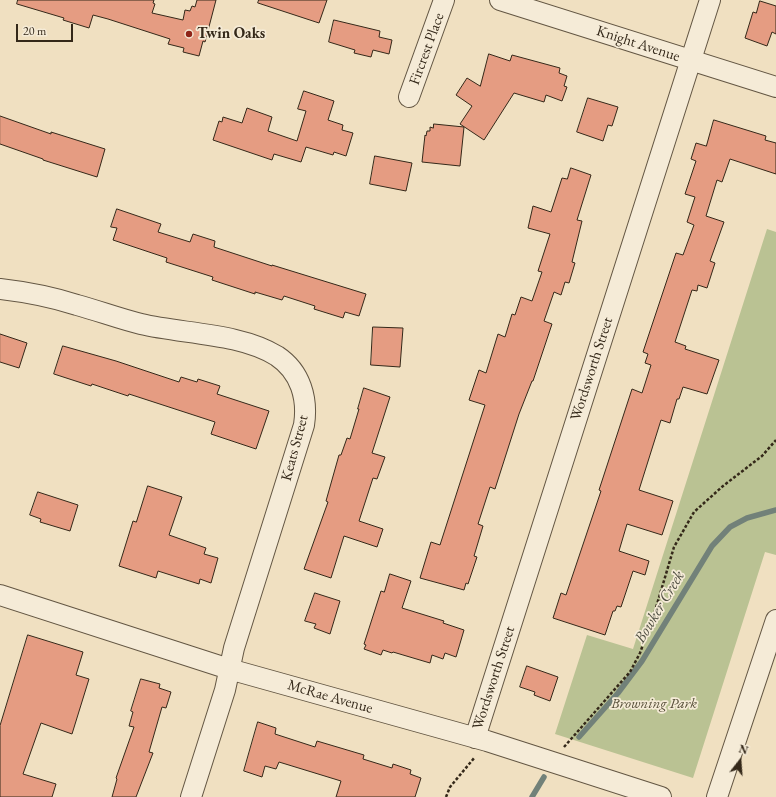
<!DOCTYPE html>
<html>
<head>
<meta charset="utf-8">
<style>
	body { margin:0 }
	#map { position:relative; width:776px; height:797px; overflow:hidden; background:#f0e0c1; font-family:"EB Garamond",serif }
	canvas { display:block }
	.north { position:absolute; left:720px; top:741px; width:40px; height:40px; -webkit-text-stroke:3px #f5ebd7; paint-order:stroke; rotate:17deg; font-size:11px; font-weight:700; line-height:16px; text-align:center; color:#342819 }
	.north::after { content:''; display:block; margin:auto; width:14px; height:18px; background:#342819; clip-path:polygon(50% 0,100% 100%,50% 72%,0 100%) }
	.scale { position:absolute; left:16px; top:24px; width:57px; height:18px; box-sizing:border-box; border:2px solid #342819; border-top:0; padding-left:5px; font-size:12px; line-height:14px; white-space:nowrap; color:#342819; -webkit-text-stroke:3px #f5ebd7; paint-order:stroke }
</style>
</head>
<body>
<div id="map">
<canvas width="776" height="797"></canvas>
<div class="north">N</div>
<div class="scale">20 m</div>
</div>
<script>
const ctx = document.querySelector('canvas').getContext('2d');
ctx.lineJoin = 'round';
function fillPath(path, color) {
  ctx.fillStyle = color;
  ctx.fill(path, 'evenodd');
}
function stroke(path, color, width, dash) {
  ctx.strokeStyle = color;
  ctx.lineWidth = width;
  ctx.lineCap = dash ? 'butt' : 'round';
  ctx.setLineDash(dash || []);
  ctx.stroke(path);
}
function label(font, color, halo, rows, align = 'center') {
  ctx.font = font + ' "EB Garamond",serif';
  ctx.lineWidth = 3.5;
  ctx.setLineDash([]);
  ctx.textBaseline = 'middle';
  ctx.strokeStyle = halo;
  ctx.fillStyle = color;
  for (const [text, x, y, turn = 0] of rows) {
    ctx.save();
    ctx.translate(x, y);
    ctx.rotate((+turn || 0) * Math.PI / 180);
    ctx.textAlign = isNaN(turn) ? turn : align;
    if (halo) ctx.strokeText(text, 0, 0);
    ctx.fillText(text, 0, 0);
    ctx.restore();
  }
}
fillPath(new Path2D(`
	M767 229 776 232V555L765 552 693 778 555 734 587 635 633 649Z`), '#bac293');
stroke(new Path2D(`
	M579 737 618 693 642 661 712 546 730 527 747 518 776 510
	M532 797 544 777`), '#728179', 5.5);
const building = new Path2D(`
	M18 0H154L153 3 155 4 152 13 183 20 185 10 190 11 192 6 195 7 197 0H216L205 42 203 41 199 56 183 52 184 48 168 44 170 39 108 19 93 15 89 28 63 20 64 18 17 4Z
	M259 0H327L319 23 258 3Z
	M760 1 776 6V34L772 32 767 46 745 38 753 12 756 13Z
	M334 20 380 31 379 37 392 40 389 54 373 50 371 57 354 53 355 50 329 42Z
	M489 54 510 61 512 55 560 68 559 73 567 76 564 86 567 87 562 101 546 95 544 102 514 93 484 140 460 124 472 106 456 95 467 78 480 86Z
	M304 91 334 101 328 120 343 125 342 130 353 133 346 156 334 152 333 155 306 147 301 162 274 154 272 160 213 140 219 121 222 122 223 117 242 123 247 108 272 117 268 131 297 141 306 111 298 109Z
	M588 98 618 107 612 126 608 125 603 141 577 132Z
	M0 116 51 134V132L105 149 97 177 43 160V159L0 144Z
	M714 120 766 136 765 140 776 143V174L730 159 722 182 717 180 706 216 724 222 710 261 715 263 707 288 698 285 697 291 692 290 675 342 686 346 685 349 719 360 707 394 683 387 679 399H677L670 423 661 420 639 490 673 501 662 535 627 524 619 551 649 561 645 575 633 571 621 607 617 606 615 611H613L605 635 553 618 561 593 566 595 601 491 599 490 632 389 642 393 651 365 645 363 648 354 643 352 676 253 683 255 694 225 687 222 695 197 685 194 696 161 691 159 696 143 706 146Z
	M434 124 464 127 460 166 422 162 425 135 426 136 427 131H430V127L433 128Z
	M375 156 412 163 406 191 370 184Z
	M571 168 591 175 577 220 582 221 572 262 575 263 569 283 565 282 561 295 554 292 544 321 552 324 533 381H532L519 414 495 489 490 487 478 524 483 526 474 556 477 557 468 584 466 583 464 590 420 578 431 542 440 545 485 405 469 400 479 370 486 373 498 334 505 337 512 314 515 315 521 297 532 301 542 272 538 271 550 234 528 228 533 206 551 212 562 178 567 179Z
	M117 209 161 224 158 232 190 242 193 234 215 241 214 247 272 266V265L366 294 359 316 345 312 343 318 314 309 315 306 284 296 282 300 255 292V294L212 280 213 277 166 262 167 258 113 240 117 228 111 227Z
	M373 327 403 328 400 367 371 365Z
	M0 334 27 343 19 368 0 362Z
	M63 346 116 361 179 382 181 377 197 382 198 379 220 386 217 394 269 411 256 449 211 434 215 422 129 394 128 396 92 384 91 386 54 374Z
	M364 388 390 397 372 453 385 457 377 479 373 478 359 521 383 529 377 547 344 536 331 578 304 569 328 502 326 501 339 455H341L347 438 350 439 359 409H358Z
	M148 486 182 497 169 535 206 548 204 554 218 558 211 583 200 579 199 584 158 571 156 578 119 566 133 521 136 522Z
	M38 492 78 505 70 531 40 522 41 519 30 515Z
	M390 574 411 581 402 608 444 621 443 623 464 630 456 657 445 653 443 659 432 655 430 663 393 652 392 653 383 650 381 655 364 649 366 645 364 644 381 591 384 592Z
	M315 593 340 601 330 634 314 628 316 624 305 621Z
	M28 635 83 652 76 675 89 679 72 734 41 723 23 774 56 784 52 797H0V726Z
	M527 666 558 677 550 701 534 695 535 692 520 687Z
	M141 679 160 684 159 688 171 692 166 708 162 707 149 752 153 753 136 797H112L117 779 116 778 134 727 129 726 133 712 131 711Z
	M258 722 276 728 275 734 315 747 317 741 364 755 363 759 392 768 393 764 411 770 410 774 421 778 415 797H336L341 781 279 762 276 769 265 766 262 777 244 771Z`);
fillPath(building, '#e59c82');
stroke(building, '#342819', 1);
const minor = new Path2D(`
	M500 0 776 87
	M409 97 444 0
	M0 289C26 292 52 297 77 305 99 311 120 319 141 324 183 334 240 333 277 356 301 372 308 399 304 425L234 648 225 690 191 797
	M0 595 229 669 487 741 661 797
	M475 738 710 0
	M717 797 776 620`);
stroke(minor, '#635643', 22);
stroke(new Path2D(`
	M564 747 630 672 640 653 655 611 674 547 694 512 723 486 762 456 776 440
	M446 797 450 787 475 757`), '#342819', 2.5, [3, 2]);
stroke(minor, '#f5ebd7', 20);
for (const [x, y, r, color] of [
	[189,34,4,"#8f2418"]
]) {
  const dot = new Path2D();
  dot.arc(x, y, r, 0, 2 * Math.PI);
  ctx.fillStyle = color;
  ctx.fill(dot);
  stroke(dot, '#f5ebd7', 1.5);
}
label('bold 15px', '#342819', '#f5ebd7', [
	["Twin Oaks",197,34]
], 'left');
label('15px', '#342819', '#f5ebd7', [
	["Knight Avenue",638,44,18],
	["Fircrest Place",427,49,-70],
	["Wordsworth Street",592,369,-72],
	["Keats Street",295,448,-75],
	["Wordsworth Street",494,678,-72],
	["McRae Avenue",330,697,16]
]);
label('italic 15px', '#564e38', '#f5ebd7', [
	["Browning Park",654,704]
]);
label('italic 16px', '#4e4d41', '#f5ebd7', [
	["Bowker Creek",660,607,-59]
]);
</script>
</body>
</html>
